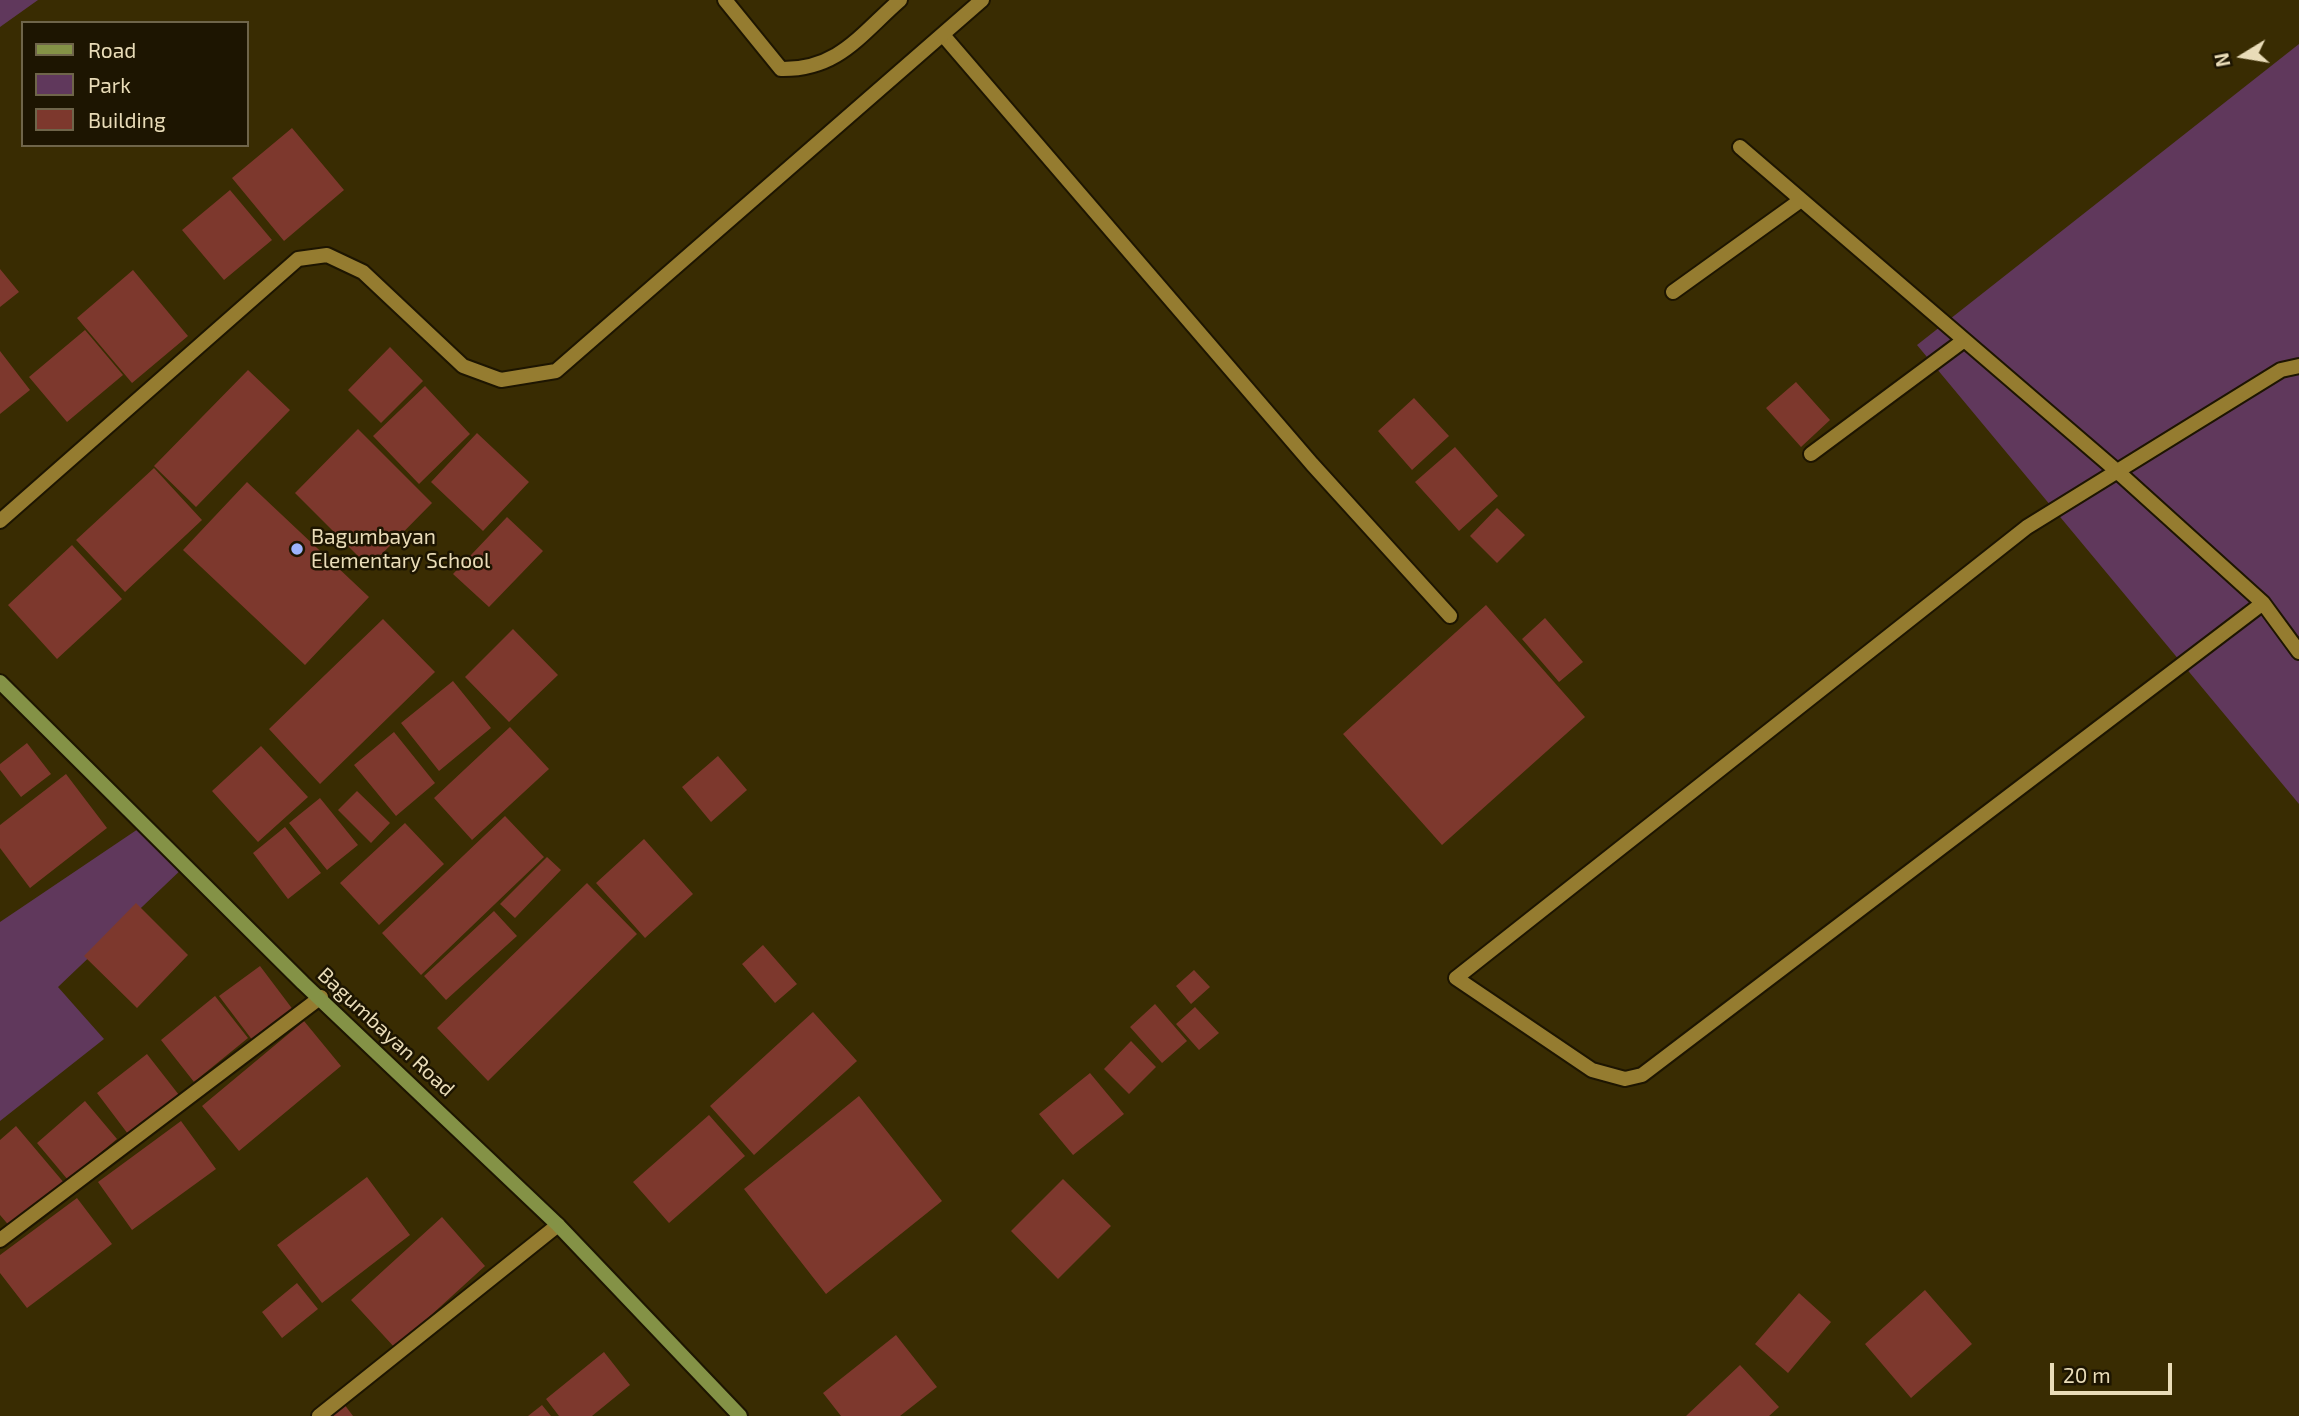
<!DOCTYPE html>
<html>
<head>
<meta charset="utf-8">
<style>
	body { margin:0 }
	#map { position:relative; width:2299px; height:1416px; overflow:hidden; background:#392c02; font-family:"Exo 2",sans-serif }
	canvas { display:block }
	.legend { position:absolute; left:21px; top:21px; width:228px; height:126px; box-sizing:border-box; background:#1d1501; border:2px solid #6f654a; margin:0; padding:9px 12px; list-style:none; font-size:21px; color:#e9dcb8 }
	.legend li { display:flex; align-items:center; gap:14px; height:35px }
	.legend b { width:35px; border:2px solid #6f654a }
	.north { position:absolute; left:2208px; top:21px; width:70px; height:70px; -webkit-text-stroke:5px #1d1501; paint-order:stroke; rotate:259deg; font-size:19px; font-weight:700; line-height:28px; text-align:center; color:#e9dcb8 }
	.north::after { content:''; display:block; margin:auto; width:24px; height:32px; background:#e9dcb8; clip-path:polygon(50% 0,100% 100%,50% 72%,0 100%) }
	.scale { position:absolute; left:2050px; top:1363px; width:122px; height:32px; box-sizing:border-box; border:4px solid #e9dcb8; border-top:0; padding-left:9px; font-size:21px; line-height:24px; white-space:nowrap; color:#e9dcb8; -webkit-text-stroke:5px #1d1501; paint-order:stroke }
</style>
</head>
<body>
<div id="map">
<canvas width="2299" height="1416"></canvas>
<ul class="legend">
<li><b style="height:9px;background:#849246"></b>Road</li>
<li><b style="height:19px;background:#60385c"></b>Park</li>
<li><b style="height:19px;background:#7d382d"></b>Building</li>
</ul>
<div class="north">N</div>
<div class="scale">20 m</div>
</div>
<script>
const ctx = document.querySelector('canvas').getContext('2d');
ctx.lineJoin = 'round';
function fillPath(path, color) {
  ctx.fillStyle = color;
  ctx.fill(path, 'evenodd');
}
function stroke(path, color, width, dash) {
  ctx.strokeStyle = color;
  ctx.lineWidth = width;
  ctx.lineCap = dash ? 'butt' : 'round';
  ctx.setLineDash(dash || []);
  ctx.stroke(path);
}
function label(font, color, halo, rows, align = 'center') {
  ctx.font = font + ' "Exo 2",sans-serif';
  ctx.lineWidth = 5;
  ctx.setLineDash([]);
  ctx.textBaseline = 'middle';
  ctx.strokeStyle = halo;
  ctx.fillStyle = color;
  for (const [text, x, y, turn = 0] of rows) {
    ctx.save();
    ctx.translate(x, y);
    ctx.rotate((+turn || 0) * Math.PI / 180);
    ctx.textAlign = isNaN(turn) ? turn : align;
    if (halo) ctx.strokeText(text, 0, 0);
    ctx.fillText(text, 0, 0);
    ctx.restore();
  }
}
fillPath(new Path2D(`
	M0 0H38L0 27Z
	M2299 44V804L1917 345Z
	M144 825 185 866 58 987 104 1039 0 1121V922Z`), '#60385c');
fillPath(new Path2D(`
	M292 128 344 190 284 241 232 178Z
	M230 190 272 240 224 280 182 230Z
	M0 269 19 292 0 307Z
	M133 270 188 336 132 383 77 318Z
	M85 330 123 375 67 422 29 377Z
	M390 347 423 381 381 423 348 390Z
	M0 351 30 390 0 414Z
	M248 370 290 410 196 507 154 466Z
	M1796 382 1830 420 1801 447 1766 408Z
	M425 386 470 434 419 484 373 436Z
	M1414 398 1449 436 1412 470 1378 431Z
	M358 429 432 503 369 567 295 493Z
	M477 433 529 482 483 531 431 482Z
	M1455 447 1498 496 1459 531 1415 482Z
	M154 468 202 520 125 592 76 540Z
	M247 482 369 597 305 665 183 550Z
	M1497 508 1525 535 1497 563 1470 536Z
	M507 517 543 551 489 607 453 574Z
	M72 545 122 599 57 659 8 605Z
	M1486 605 1585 717 1442 845 1343 734Z
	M1545 618 1583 662 1559 682 1522 639Z
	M383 619 435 672 320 784 269 729Z
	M513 629 558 675 509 722 465 677Z
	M453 681 491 728 439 771 401 723Z
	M510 727 549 769 472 840 434 798Z
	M394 732 435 783 396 816 354 765Z
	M27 743 51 774 21 797 0 770V764Z
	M261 746 308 797 258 842 212 791Z
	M718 756 747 790 711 822 682 787Z
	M66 774 107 828 30 888 0 848V825Z
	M357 791 390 823 371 843 338 810Z
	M320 798 358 845 327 870 289 823Z
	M505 816 544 857 421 975 382 933Z
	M405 823 444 864 379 925 340 883Z
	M285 827 321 873 288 899 253 853Z
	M644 839 693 894 645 938 596 883Z
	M547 857 561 870 515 918 500 904Z
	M587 883 637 934 488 1081 437 1028Z
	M136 903 188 955 137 1008 84 956Z
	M494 911 517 936 446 1000 424 976Z
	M763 945 797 984 775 1003 742 964Z
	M260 966 294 1011 253 1041 219 996Z
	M1194 970 1210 987 1191 1004 1176 986Z
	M215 996 248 1038 194 1082 161 1040Z
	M1155 1004 1187 1041 1162 1063 1130 1027Z
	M1195 1007 1219 1033 1199 1050 1176 1024Z
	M813 1012 857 1061 754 1155 710 1106Z
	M304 1021 341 1066 239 1151 202 1106Z
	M1131 1041 1156 1067 1129 1094 1104 1069Z
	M147 1054 179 1095 128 1134 97 1093Z
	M1090 1073 1124 1114 1073 1155 1039 1114Z
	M859 1096 942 1201 826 1294 744 1189Z
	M85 1101 117 1139 68 1180 37 1143Z
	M709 1115 745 1156 669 1223 633 1182Z
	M181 1121 216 1169 132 1230 98 1182Z
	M16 1126 65 1184 12 1229 0 1215V1140Z
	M367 1177 410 1235 322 1303 277 1245Z
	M1063 1179 1111 1226 1058 1279 1011 1231Z
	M77 1198 112 1244 27 1308 0 1273V1255Z
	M442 1217 485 1266 395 1348 351 1300Z
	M297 1283 318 1309 282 1338 262 1312Z
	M1925 1290 1972 1344 1911 1398 1865 1344Z
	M1799 1293 1831 1322 1788 1373 1755 1344Z
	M896 1335 937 1387 900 1416H841L823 1393Z
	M604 1352 630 1385 592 1416H559L546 1399Z
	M1740 1365 1779 1407 1769 1416H1686Z
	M341 1400 353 1416H320Z
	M542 1405 551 1416H528Z`), '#7d382d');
const lane = new Path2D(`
	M943 35 1312 464 1450 616`);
const street = new Path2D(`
	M725 0 781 69C838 70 860 35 900 0
	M1740 147 2118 472 2263 603 2299 652
	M1673 292 1801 200
	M1811 454 1963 341
	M0 521 298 259 327 255 363 272 463 366 501 380 556 371 982 0
	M2263 603 1642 1075 1625 1079 1592 1070 1456 978 2027 527 2281 370 2299 366
	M0 1240 321 997
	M319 1416 558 1225`);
const secondary = new Path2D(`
	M0 682 303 983 558 1225 740 1416`);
stroke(lane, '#1d1501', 18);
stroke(street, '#1d1501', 18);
stroke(secondary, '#1d1501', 18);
stroke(lane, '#957c30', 14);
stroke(street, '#957c30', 14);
stroke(secondary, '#849246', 14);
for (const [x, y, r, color] of [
	[297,549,7,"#9db4fd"]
]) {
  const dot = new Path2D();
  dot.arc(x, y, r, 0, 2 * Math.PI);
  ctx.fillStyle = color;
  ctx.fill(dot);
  stroke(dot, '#1d1501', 2.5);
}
label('21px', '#e9dcb8', '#1d1501', [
	["Bagumbayan",311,537],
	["Elementary School",311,561]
], 'left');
label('21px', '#e9dcb8', '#1d1501', [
	["Bagumbayan Road",386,1032,43]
]);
</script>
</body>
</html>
